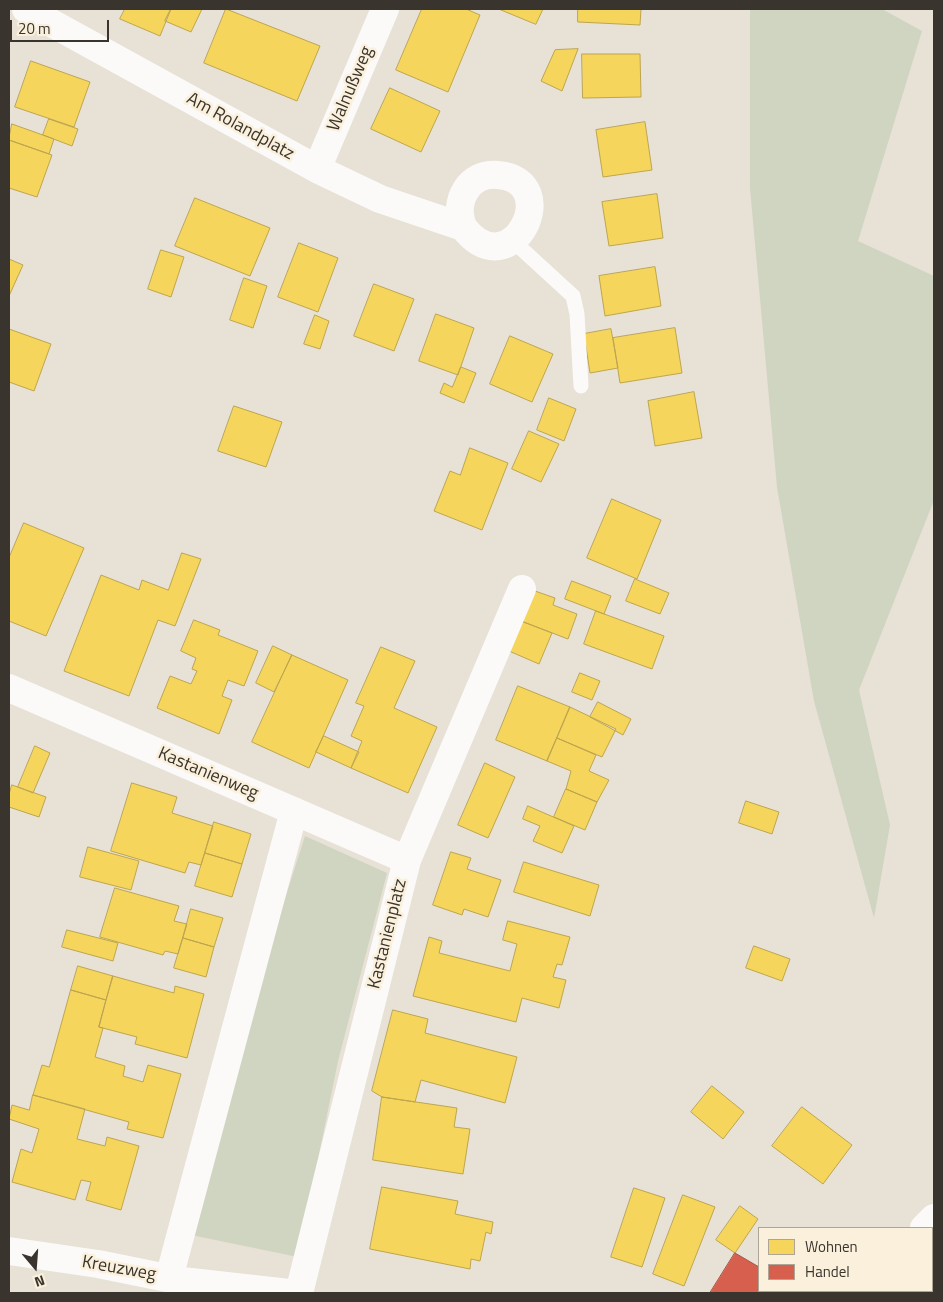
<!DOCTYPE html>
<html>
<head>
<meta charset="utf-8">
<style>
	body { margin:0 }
	#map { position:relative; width:943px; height:1302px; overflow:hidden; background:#e7e1d6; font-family:"Titillium Web",sans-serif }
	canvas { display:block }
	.frame { position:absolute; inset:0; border:10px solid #39342d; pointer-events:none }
	.legend { position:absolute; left:758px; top:1227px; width:175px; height:65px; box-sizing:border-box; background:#fbf0dc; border:1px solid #ada596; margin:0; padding:6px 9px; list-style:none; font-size:15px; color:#39342d }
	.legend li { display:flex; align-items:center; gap:10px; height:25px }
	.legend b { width:25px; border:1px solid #ada596 }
	.north { position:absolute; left:10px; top:1242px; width:50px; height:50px; -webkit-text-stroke:4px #fbf0dc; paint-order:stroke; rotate:162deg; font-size:14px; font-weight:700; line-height:20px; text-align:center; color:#39342d }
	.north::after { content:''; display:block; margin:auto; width:18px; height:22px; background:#39342d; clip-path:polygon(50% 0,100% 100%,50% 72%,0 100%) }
	.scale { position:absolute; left:10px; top:20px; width:99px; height:22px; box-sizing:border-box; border:2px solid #39342d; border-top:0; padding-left:6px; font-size:15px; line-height:18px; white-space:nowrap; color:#39342d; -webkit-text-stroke:4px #fbf0dc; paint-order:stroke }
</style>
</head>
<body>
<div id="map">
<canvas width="943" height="1302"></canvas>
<div class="frame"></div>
<ul class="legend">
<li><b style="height:14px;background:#f6d55c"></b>Wohnen</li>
<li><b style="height:14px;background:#d6604d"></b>Handel</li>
</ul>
<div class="north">N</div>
<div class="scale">20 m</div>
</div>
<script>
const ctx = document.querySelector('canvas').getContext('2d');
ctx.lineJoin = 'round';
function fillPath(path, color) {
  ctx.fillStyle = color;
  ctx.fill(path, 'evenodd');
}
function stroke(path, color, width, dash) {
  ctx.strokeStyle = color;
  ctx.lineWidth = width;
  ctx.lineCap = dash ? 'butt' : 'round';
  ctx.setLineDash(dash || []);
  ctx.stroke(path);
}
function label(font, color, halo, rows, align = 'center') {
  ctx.font = font + ' "Titillium Web",sans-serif';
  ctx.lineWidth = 5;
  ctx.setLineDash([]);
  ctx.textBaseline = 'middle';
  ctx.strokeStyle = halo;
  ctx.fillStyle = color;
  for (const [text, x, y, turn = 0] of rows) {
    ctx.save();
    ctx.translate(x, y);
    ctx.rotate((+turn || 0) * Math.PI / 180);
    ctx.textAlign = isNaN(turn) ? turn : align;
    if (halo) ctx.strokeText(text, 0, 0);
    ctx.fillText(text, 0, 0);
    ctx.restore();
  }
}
fillPath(new Path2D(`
	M750 9H882L922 31 858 241 934 276V500L859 690 890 825 874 918 814 701 777 487 750 188Z
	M305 836 387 873 338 1061 298 1257 191 1235 262 971Z`), '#d0d5c2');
const homes = new Path2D(`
	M125 9H171L160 36 120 19Z
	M171 9H202L191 32 165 21Z
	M226 9 320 46 297 101 204 63Z
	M422 9H466L480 15 448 92 396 70Z
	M499 9H543L536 24Z
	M578 9H641L640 25 578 22Z
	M578 49 562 91 541 81 555 50Z
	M582 54H640L641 97 583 98Z
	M31 61 90 82 74 127 15 107Z
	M390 88 440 111 421 152 371 129Z
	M49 119 78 129 72 146 43 135Z
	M645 122 652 170 603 177 596 130Z
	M12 124 54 139 49 154 9 140Z
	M9 140 52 155 37 197 9 188Z
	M657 194 663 238 609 246 602 202Z
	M195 198 270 228 250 276 175 246Z
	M299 243 338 258 318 312 278 297Z
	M161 250 184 257 171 297 148 289Z
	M9 259 23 265 9 296Z
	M655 267 661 306 605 316 599 276Z
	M244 278 267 286 253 328 230 320Z
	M374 284 414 299 394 351 354 336Z
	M436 314 474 328 458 375 419 361Z
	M315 315 329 321 320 349 304 344Z
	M675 328 682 373 620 383 613 338Z
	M9 329 51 344 34 391 9 382Z
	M611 329 618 368 590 373 584 334Z
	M510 336 553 354 532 402 490 384Z
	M461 367 476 373 464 403 440 393 444 383 452 387Z
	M694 392 702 438 655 446 648 401Z
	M549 398 576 409 564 441 537 430Z
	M234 406 282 422 266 467 218 451Z
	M529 431 559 444 541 482 512 469Z
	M470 448 508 463 482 530 434 511 450 471 460 475Z
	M612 499 661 520 637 579 587 558Z
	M24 523 84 548 46 636 9 621V558Z
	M182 553 201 559 175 626 158 620 129 696 64 671 101 575 139 590 142 580 168 590Z
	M635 579 669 593 660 614 626 601Z
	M572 581 611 596 604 614 565 599Z
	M532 590 555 598 553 605 577 614 568 639 521 621Z
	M596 611 664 636 652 669 584 644Z
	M194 620 220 630 218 635 258 651 244 686 228 680 222 696 232 700 219 734 157 708 170 676 191 684 197 671 192 669 196 658 181 651Z
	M521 621 552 633 539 664 509 651Z
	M273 646 292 655 274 692 256 683Z
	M381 647 415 661 394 708 437 727 408 793 351 768 362 741 351 736 364 706 356 703Z
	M292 655 348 680 309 768 252 742Z
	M580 673 600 681 592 700 572 692Z
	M518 686 570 707 547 761 496 740Z
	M598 702 631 719 623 735 590 717Z
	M570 707 616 729 602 757 557 738Z
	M324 736 359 752 351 768 316 752Z
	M557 738 596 755 589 771 609 780 597 802 566 789 571 771 547 761Z
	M35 746 50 753 33 793 18 787Z
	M485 763 515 777 488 838 458 825Z
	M132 783 177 797 172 813 213 826 201 865 189 862 185 873 111 851Z
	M12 785 46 797 39 817 9 807V795Z
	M566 789 597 802 585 830 554 817Z
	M746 801 779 812 772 834 739 823Z
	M528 806 574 826 562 853 533 841 540 826 523 819Z
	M214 822 251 834 242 864 205 853Z
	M88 847 139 861 131 890 80 877Z
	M451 852 471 858 467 869 501 880 488 917 464 909 462 915 433 905Z
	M205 853 242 864 232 897 195 886Z
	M524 862 599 885 590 916 514 892Z
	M115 888 179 906 174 921 187 924 178 954 165 951 163 955 100 937Z
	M191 909 223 918 214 947 183 938Z
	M508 921 570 937 562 965 557 964 553 977 566 980 559 1008 522 998 516 1022 413 996 429 937 442 941 439 953 510 971 517 944 503 940Z
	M67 930 118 943 113 961 62 947Z
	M183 938 214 947 206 977 174 968Z
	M754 946 790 959 782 981 746 968Z
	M78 966 113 976 106 1000 71 990Z
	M113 976 174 993 175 986 204 994 187 1058 135 1044 137 1037 99 1027Z
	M71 990 106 1000 99 1027 103 1028 95 1057 125 1066 123 1076 143 1082 148 1065 181 1074 163 1138 127 1129 129 1122 33 1095 42 1065 49 1067Z
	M393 1010 428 1019 425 1033 517 1057 505 1103 421 1080 415 1102 382 1097 372 1091Z
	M712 1086 744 1112 723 1139 691 1112Z
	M33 1095 85 1109 77 1139 105 1146 107 1137 139 1146 121 1210 86 1200 91 1182 81 1180 75 1200 12 1182 21 1149 32 1153 39 1129 9 1119 12 1105 29 1110Z
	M382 1097 457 1108 454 1127 470 1129 463 1174 373 1160Z
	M802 1107 852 1145 823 1184 772 1146Z
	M382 1187 458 1201 455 1214 493 1222 491 1234 486 1232 480 1261 471 1259 470 1269 370 1249Z
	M634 1188 665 1198 642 1267 611 1257Z
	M683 1195 715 1207 684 1286 653 1274Z
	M740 1206 758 1219 735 1253 716 1240Z`);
fillPath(homes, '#f6d55c');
stroke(homes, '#bda54e', 1);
const shops = new Path2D(`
	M735 1253 759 1267V1291H763L762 1293H710Z`);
fillPath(shops, '#d6604d');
stroke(shops, '#a75343', 1);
stroke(new Path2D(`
	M513 241 573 296 577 314 581 386`), '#fbfaf9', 15);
stroke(new Path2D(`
	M26 9 317 169 380 199 463 227C512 290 565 180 498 175 468 172 453 202 463 227
	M317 169 385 9
	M9 688 407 860
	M924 1228 934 1218
	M9 1251 98 1264 182 1281 289 1293
	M169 1278 294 811
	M299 1293 407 860 522 589
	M861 1293 864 1291`), '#fbfaf9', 28);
label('18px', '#39342d', '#fbf0dc', [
	["Walnußweg",351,89,-67],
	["Am Rolandplatz",240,127,29],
	["Kastanienweg",208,774,23],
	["Kastanienplatz",388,934,-76],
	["Kreuzweg",119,1269,10]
]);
</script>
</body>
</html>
